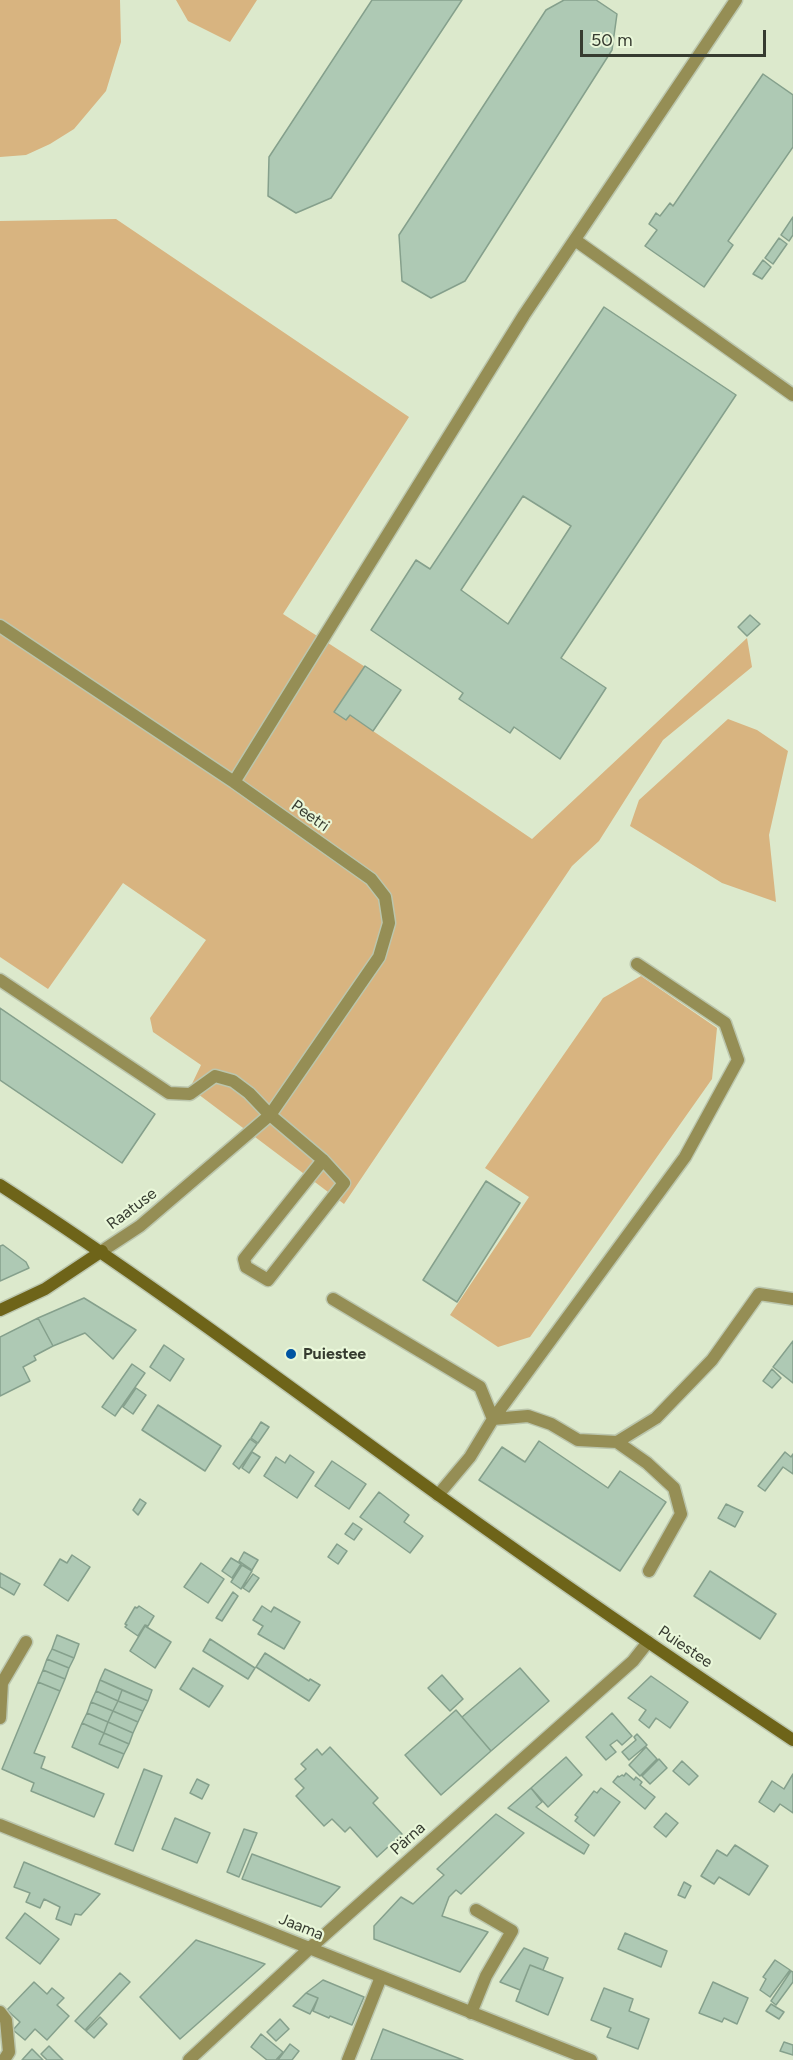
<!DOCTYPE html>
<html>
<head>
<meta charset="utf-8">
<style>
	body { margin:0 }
	#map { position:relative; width:793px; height:2060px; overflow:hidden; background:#dce9cc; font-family:Figtree,sans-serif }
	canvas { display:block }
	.scale { position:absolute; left:580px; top:30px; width:186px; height:27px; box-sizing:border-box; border:3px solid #363b30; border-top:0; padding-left:8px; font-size:18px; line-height:21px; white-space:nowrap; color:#363b30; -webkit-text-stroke:4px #e9f7d9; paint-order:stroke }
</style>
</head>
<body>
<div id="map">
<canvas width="793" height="2060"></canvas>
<div class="scale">50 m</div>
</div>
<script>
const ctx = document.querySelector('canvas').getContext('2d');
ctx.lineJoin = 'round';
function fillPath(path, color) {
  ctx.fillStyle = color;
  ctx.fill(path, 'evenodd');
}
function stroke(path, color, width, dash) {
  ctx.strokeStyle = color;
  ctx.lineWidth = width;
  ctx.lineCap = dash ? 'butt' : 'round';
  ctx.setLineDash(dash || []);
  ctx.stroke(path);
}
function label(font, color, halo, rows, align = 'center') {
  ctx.font = font + ' Figtree,sans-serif';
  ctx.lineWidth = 4.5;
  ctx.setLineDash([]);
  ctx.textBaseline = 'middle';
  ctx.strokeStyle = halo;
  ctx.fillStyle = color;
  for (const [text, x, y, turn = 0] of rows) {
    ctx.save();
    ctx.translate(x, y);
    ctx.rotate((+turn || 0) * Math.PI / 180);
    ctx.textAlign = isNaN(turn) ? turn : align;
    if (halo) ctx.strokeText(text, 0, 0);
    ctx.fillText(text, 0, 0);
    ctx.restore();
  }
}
fillPath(new Path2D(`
	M0 0H120L121 42 106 91 74 129 50 144 26 155 0 157Z
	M176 0H257L230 42 188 21Z
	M116 219 409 417 283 614 401 690 373 731 532 839 747 638 752 667 663 740 599 841 572 866 344 1204 190 1088 201 1065 153 1032 150 1018 206 940 123 883 48 989 0 957V221Z
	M728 719 757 730 788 751 769 835 776 902 722 883 630 826 639 800Z
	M641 976 717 1028 712 1079 530 1337 498 1347 450 1315 529 1197 485 1168 603 998Z`), '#d8b480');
const building = new Path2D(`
	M372 0H462L331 198 296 213 268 196 269 157Z
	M564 0H596L617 14 612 50 465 281 431 298 402 281 399 235 546 10Z
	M763 74 793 95V147L728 241 733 245 704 287 645 246 657 230 649 224 656 213 660 216 670 203 673 206Z
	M793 217V235L789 241 781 235Z
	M779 238 787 244 773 264 765 258Z
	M763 260 771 267 762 279 753 274Z
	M604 307 736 395 561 658 606 688 560 759 514 727 510 733 459 699 463 693 371 630 416 560 430 569ZM523 496 571 526 508 624 461 590Z
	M750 615 760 624 747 636 738 627Z
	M365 666 401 690 373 731 350 715 346 720 334 712Z
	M0 1008 155 1114 122 1163 0 1080Z
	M486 1181 520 1203 457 1302 423 1280Z
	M3 1245 26 1262 29 1268 0 1281V1246Z
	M84 1298 136 1330 113 1359 85 1333 53 1346 38 1318Z
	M38 1318 53 1346 34 1356 36 1360 23 1367 30 1381 0 1396V1337Z
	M793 1341V1383L773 1367Z
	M164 1345 184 1359 170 1381 150 1367Z
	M132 1364 145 1373 115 1416 102 1407Z
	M772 1369 781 1378 772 1388 763 1381Z
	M136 1388 146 1395 133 1414 123 1407Z
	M158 1405 221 1446 205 1471 142 1430Z
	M261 1422 269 1427 258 1443 251 1438Z
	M250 1439 257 1444 239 1469 233 1464Z
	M539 1441 608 1488 620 1471 666 1502 620 1571 479 1480 502 1447 525 1462Z
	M252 1452 260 1457 249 1473 242 1468Z
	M785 1452 791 1457 793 1454V1474L783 1467 765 1491 758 1486Z
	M290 1455 314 1472 297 1498 264 1476 276 1457 285 1463Z
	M332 1461 366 1484 349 1509 315 1486Z
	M379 1492 409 1515 404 1522 423 1536 410 1553 360 1517Z
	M140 1499 146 1503 138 1515 133 1510Z
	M726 1504 743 1512 735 1527 718 1518Z
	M353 1523 362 1529 354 1540 345 1534Z
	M337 1544 347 1551 338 1564 328 1557Z
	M244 1552 258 1560 252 1570 239 1561Z
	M72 1555 90 1567 68 1601 44 1585 60 1559 67 1563Z
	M231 1558 241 1564 232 1578 222 1571Z
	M201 1563 224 1579 208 1603 184 1587Z
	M242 1565 252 1571 241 1589 231 1582Z
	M710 1571 776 1614 760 1639 694 1596Z
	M0 1573 20 1584 14 1595 0 1587Z
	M253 1574 259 1578 249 1592 243 1588Z
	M233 1592 238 1596 222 1621 216 1618Z
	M139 1606 154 1616 148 1626 145 1625 138 1636 125 1627 127 1625 125 1624 135 1607 137 1608Z
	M262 1606 271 1612 274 1607 300 1622 284 1649 258 1634 263 1626 253 1620Z
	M145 1626 171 1642 155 1668 130 1651Z
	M57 1635 79 1644 74 1658 52 1649Z
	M210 1639 255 1668 248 1679 203 1651Z
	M52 1649 74 1658 69 1668 47 1659Z
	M265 1653 309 1681 310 1679 320 1685 309 1701 256 1667Z
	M47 1659 69 1668 65 1679 43 1670Z
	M193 1668 223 1686 209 1707 180 1689Z
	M520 1668 549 1701 491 1751 462 1717Z
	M105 1669 152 1690 148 1701 100 1680Z
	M43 1670 65 1679 60 1691 38 1682Z
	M442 1675 463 1699 450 1711 428 1688Z
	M651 1676 688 1702 670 1728 656 1718 649 1728 639 1720 646 1710 628 1698Z
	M100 1680 122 1690 118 1701 96 1691Z
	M38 1682 60 1691 34 1753 45 1757 41 1768 104 1794 94 1817 31 1791 34 1783 2 1769Z
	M122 1690 148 1701 143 1711 118 1701Z
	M96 1691 118 1701 113 1711 91 1702Z
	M118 1701 143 1711 138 1722 113 1711Z
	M91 1702 113 1711 108 1722 87 1713Z
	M456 1710 491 1751 441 1795 405 1755Z
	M113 1711 138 1722 133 1733 108 1722Z
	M87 1713 108 1722 104 1733 82 1723Z
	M612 1713 632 1736 622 1745 617 1740 610 1745 616 1752 606 1760 586 1737Z
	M108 1722 133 1733 129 1744 104 1733Z
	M82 1723 104 1733 99 1744 124 1754 118 1768 72 1747Z
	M104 1733 129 1744 124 1754 99 1744Z
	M637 1734 647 1745 629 1760 622 1752 636 1740 634 1737Z
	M330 1747 378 1798 373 1803 402 1834 377 1857 350 1827 345 1832 332 1819 324 1826 296 1796 304 1788 295 1779 306 1769 301 1764 317 1749 322 1755Z
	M646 1747 657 1759 640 1776 629 1765Z
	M566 1757 582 1775 548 1807 531 1788Z
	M659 1759 667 1768 650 1784 642 1776Z
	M682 1761 698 1776 689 1785 673 1771Z
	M144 1769 162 1776 133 1851 115 1844Z
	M626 1773 634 1780 636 1777 642 1782 640 1785 655 1797 645 1809 613 1782 618 1776 619 1777 622 1775 624 1776Z
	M793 1774V1813L780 1804 774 1812 759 1802 772 1781 784 1789Z
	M197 1779 209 1785 202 1799 190 1793Z
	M531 1788 542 1802 536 1807 589 1845 584 1854 508 1808Z
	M601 1788 620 1802 594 1836 575 1821 578 1817 575 1815 594 1791 597 1793Z
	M666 1813 678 1823 666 1837 654 1827Z
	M496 1814 524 1833 461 1894 456 1890 449 1897 442 1916 488 1932 460 1972 374 1939V1926L401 1897 413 1904 444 1875 437 1869Z
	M175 1818 210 1833 197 1863 162 1849Z
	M244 1829 257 1833 239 1877 227 1872Z
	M735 1845 768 1866 749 1895 719 1877 714 1884 701 1876 717 1850 727 1856Z
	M252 1854 340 1887 321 1907 242 1879Z
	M24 1862 100 1894 81 1915 75 1914 71 1925 56 1919 60 1907 44 1899 40 1908 26 1902 30 1893 14 1887Z
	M684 1882 691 1886 685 1898 678 1895Z
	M25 1913 59 1939 40 1964 6 1938Z
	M625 1933 667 1951 661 1967 618 1949Z
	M196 1940 265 1964 180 2039 140 1997Z
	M524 1948 548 1958 543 1970 530 1965 520 1990 500 1982Z
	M775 1960 790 1970 770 1997 760 1990 766 1979 763 1977Z
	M530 1965 563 1978 548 2015 516 2001Z
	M791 1971 793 1972V1982L776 2005 771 2001Z
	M120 1973 130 1982 85 2030 75 2021Z
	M323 1980 364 1997 352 2025 330 2016 329 2018 313 2011 318 1998 306 1993Z
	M34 1982 47 1994 52 1988 64 1998 57 2005 69 2016 47 2040 35 2029 25 2040 13 2030 20 2022 7 2010Z
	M713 1982 748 1998 737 2024 724 2018 722 2022 699 2013Z
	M604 1988 633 1999 629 2011 649 2019 638 2049 607 2037 611 2028 591 2020Z
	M306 1993 318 1998 310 2014 293 2006Z
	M771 2004 784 2012 779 2019 766 2011Z
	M100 2017 107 2024 94 2038 86 2031Z
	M280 2019 289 2029 276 2041 267 2032Z
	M383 2029 463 2060H371Z
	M261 2034 283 2052 276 2060H267L251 2047Z
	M784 2042 793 2045V2055L780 2051Z
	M290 2044 299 2051 292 2060H278Z
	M49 2046 63 2060H47L41 2054Z
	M32 2049 43 2060H22Z`);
fillPath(building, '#aec9b4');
stroke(building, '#85a08c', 1.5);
const service = new Path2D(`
	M575 240 793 395
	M0 626 234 782 371 879 385 897 389 923 379 957 270 1115 323 1160 344 1183 268 1280 246 1267 244 1259 323 1160
	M234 782 524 315 736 0
	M333 1299 480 1387 493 1419 470 1457 438 1495
	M493 1419 685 1157 738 1060 725 1023 637 964
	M493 1419 528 1416 551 1424 578 1440 617 1442 647 1463 674 1488 681 1514 649 1571
	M617 1442 656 1418 712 1360 759 1294 793 1299
	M0 1718 2 1683 26 1642
	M471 2013 486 1976 512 1931 476 1910
	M348 2060 381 1977`);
const minor = new Path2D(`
	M0 980 169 1093 190 1094 215 1076 233 1081 249 1093 270 1115 140 1226 102 1251
	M0 1825 591 2060
	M0 2012 6 2020 9 2052 4 2060
	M189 2060 310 1948 633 1661 648 1642`);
const secondary = new Path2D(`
	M0 1185C150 1282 292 1389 437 1494 554 1578 673 1660 793 1740
	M0 1310 45 1289 102 1251`);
stroke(service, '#bbc6ad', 15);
stroke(minor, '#bbc6ad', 15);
stroke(secondary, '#bbc6ad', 15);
stroke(service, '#958e55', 12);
stroke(minor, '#958e55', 12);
stroke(secondary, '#6e6419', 12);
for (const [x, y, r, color] of [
	[291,1354,6,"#0054a2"]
]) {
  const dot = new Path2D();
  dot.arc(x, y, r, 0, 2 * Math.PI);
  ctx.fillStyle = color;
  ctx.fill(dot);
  stroke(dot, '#e9f7d9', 2);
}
label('16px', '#363b30', '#e9f7d9', [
	["Peetri",310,816,35],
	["Raatuse",132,1209,-37],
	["Puiestee",685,1647,34],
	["Pärna",408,1839,-42],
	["Jaama",301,1927,22]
]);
label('bold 16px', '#363b30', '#e9f7d9', [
	["Puiestee",303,1354]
], 'left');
</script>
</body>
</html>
